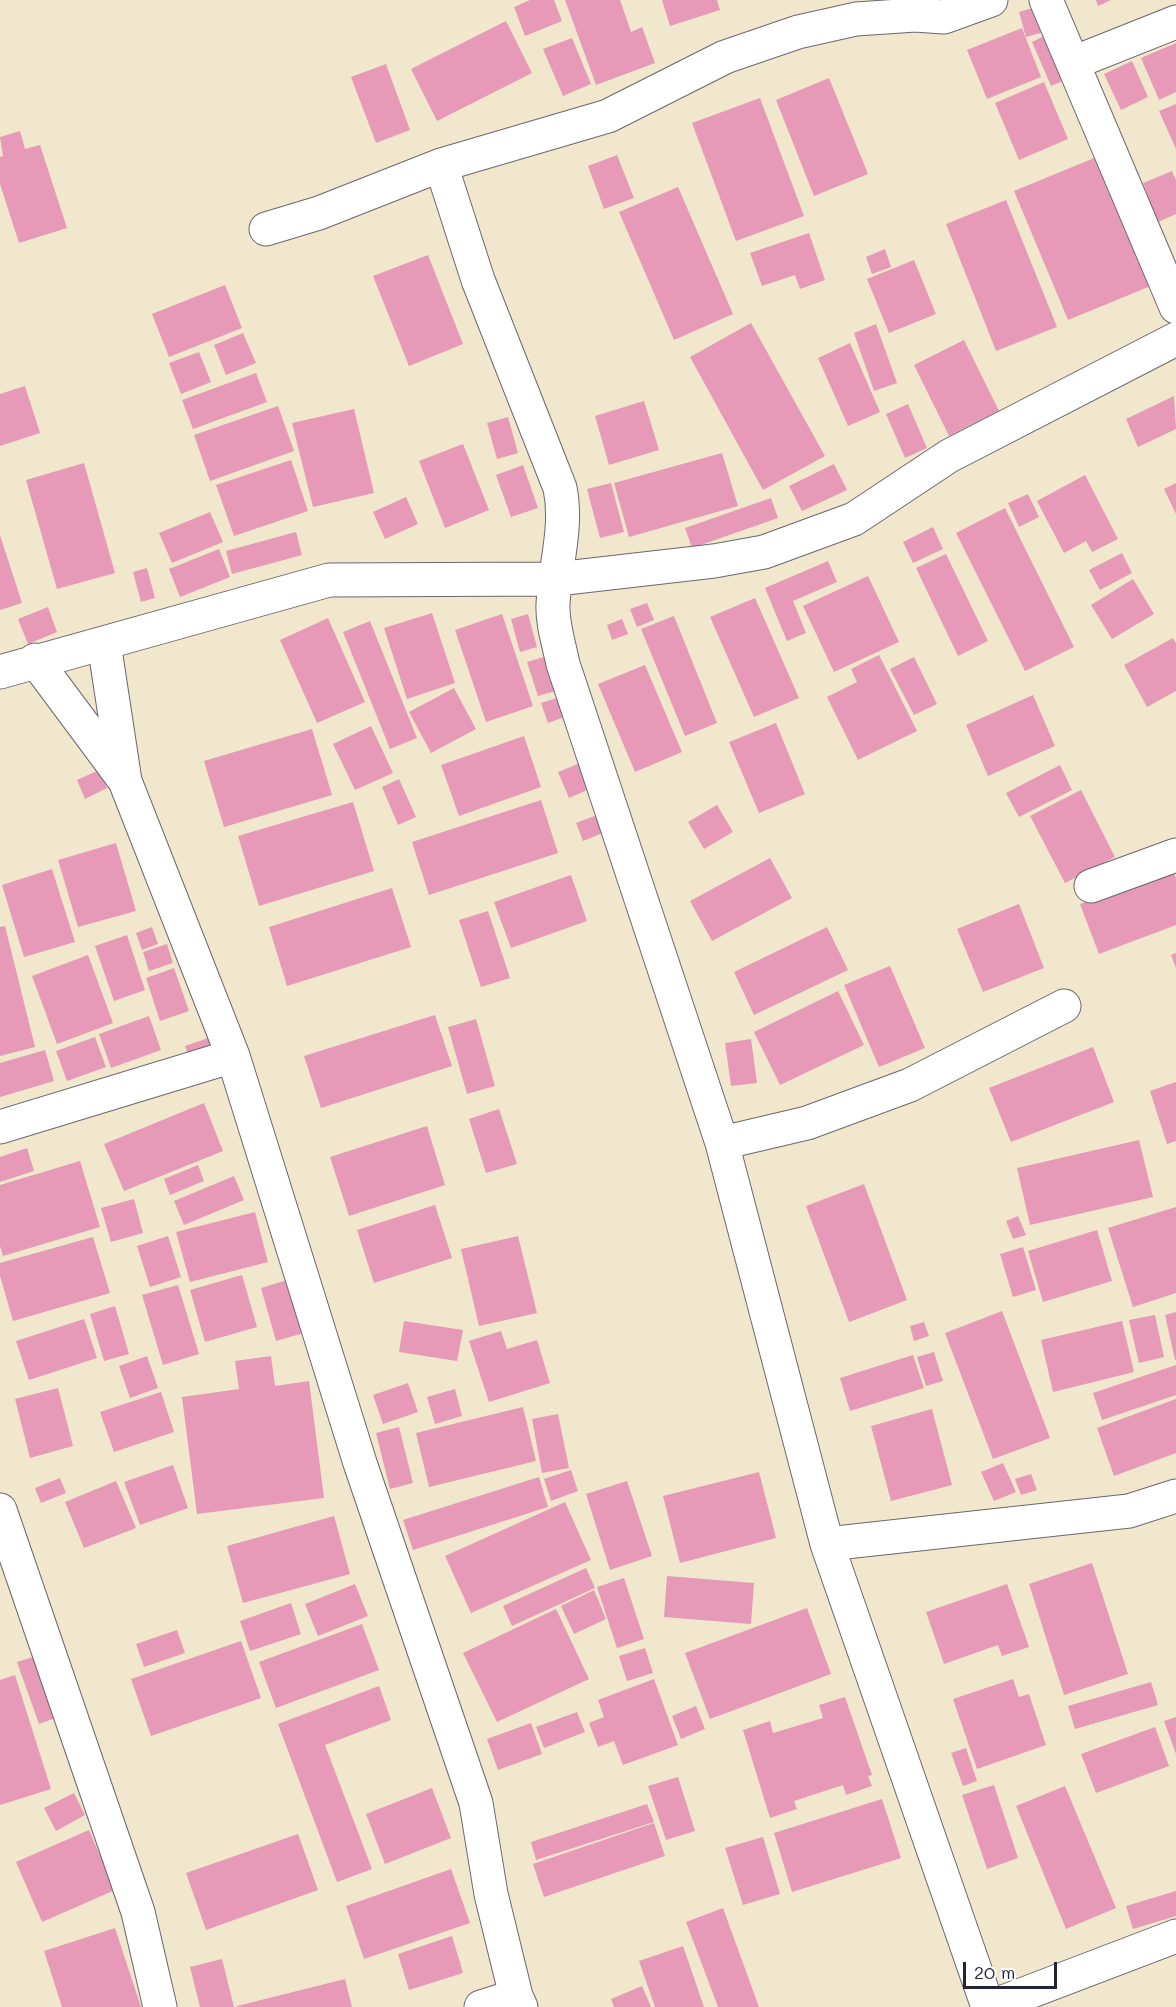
<!DOCTYPE html>
<html>
<head>
<meta charset="utf-8">
<style>
	body { margin:0 }
	#map { position:relative; width:1176px; height:2007px; overflow:hidden; background:#f0e7cd; font-family:Mali,sans-serif }
	canvas { display:block }
	.scale { position:absolute; left:963px; top:1962px; width:94px; height:27px; box-sizing:border-box; border:3px solid #22223b; border-top:0; padding-left:8px; font-size:18px; line-height:21px; white-space:nowrap; color:#22223b; -webkit-text-stroke:4px #fff; paint-order:stroke }
</style>
</head>
<body>
<div id="map">
<canvas width="1176" height="2007"></canvas>
<div class="scale">20 m</div>
</div>
<script>
const ctx = document.querySelector('canvas').getContext('2d');
ctx.lineJoin = 'round';
function fillPath(path, color) {
  ctx.fillStyle = color;
  ctx.fill(path, 'evenodd');
}
function stroke(path, color, width, dash) {
  ctx.strokeStyle = color;
  ctx.lineWidth = width;
  ctx.lineCap = dash ? 'butt' : 'round';
  ctx.setLineDash(dash || []);
  ctx.stroke(path);
}
fillPath(new Path2D(`
	M530 0H554L562 21 525 36 514 7Z
	M565 0H620L631 32 642 27 655 63 596 85Z
	M662 0H717L720 10 670 26Z
	M1096 0H1111L1098 6Z
	M1036 7 1044 32 1026 37 1019 12Z
	M506 21 532 73 437 121 411 69Z
	M1022 28 1041 77 987 99 967 50Z
	M1046 35 1065 80 1051 86 1032 42Z
	M572 38 591 84 563 96 543 49Z
	M1176 43V92L1159 100 1141 58Z
	M1132 61 1148 97 1121 110 1104 74Z
	M386 64 410 130 376 143 351 77Z
	M829 78 868 174 814 196 776 100Z
	M1044 82 1068 139 1019 160 995 103Z
	M760 98 804 216 736 241 692 123Z
	M1176 104V149L1159 111Z
	M20 131 25 149 40 145 67 228 19 243 0 184V157L3 156 0 137Z
	M617 155 634 198 604 209 588 166Z
	M1099 156 1153 285 1068 320 1014 191Z
	M1172 171 1176 180V214L1158 222 1143 183Z
	M678 187 733 314 674 340 619 212Z
	M1006 200 1057 327 996 351 946 224Z
	M809 233 825 280 800 289 795 275 762 286 750 253Z
	M885 249 891 267 872 274 866 257Z
	M428 255 463 344 409 366 373 276Z
	M914 260 936 314 889 333 867 279Z
	M225 285 242 328 169 357 152 314Z
	M751 323 825 456 763 490 690 357Z
	M876 324 897 383 874 391 854 333Z
	M243 333 256 363 226 375 214 345Z
	M964 340 999 411 949 436 914 365Z
	M850 343 880 412 848 426 818 358Z
	M199 352 211 382 181 394 169 363Z
	M256 373 267 402 193 429 182 400Z
	M25 386 40 433 0 446V394Z
	M1174 396 1176 429 1138 447 1126 419Z
	M644 401 659 450 609 465 595 416Z
	M908 404 927 448 905 458 886 414Z
	M278 406 294 451 210 481 194 435Z
	M354 409 374 493 313 507 292 423Z
	M508 417 518 453 497 459 487 423Z
	M463 444 489 510 445 528 419 461Z
	M722 453 738 506 629 537 614 483Z
	M291 460 308 511 234 536 216 485Z
	M84 463 115 573 57 589 26 480Z
	M834 464 847 490 802 511 789 486Z
	M523 465 538 508 511 517 496 475Z
	M1085 475 1118 539 1092 552 1086 541 1064 553 1037 501Z
	M611 483 624 532 600 538 587 489Z
	M1176 483V514L1164 489Z
	M1028 494 1039 517 1019 527 1008 503Z
	M406 497 418 524 385 539 373 512Z
	M771 498 778 518 692 548 685 528Z
	M1005 508 1074 647 1025 671 956 533Z
	M210 512 223 542 172 563 159 533Z
	M933 527 943 549 913 563 903 542Z
	M296 532 302 555 232 574 226 551Z
	M0 535 22 603 0 610Z
	M219 549 230 577 180 597 169 569Z
	M1122 553 1132 573 1100 590 1089 570Z
	M946 554 988 641 958 656 916 568Z
	M828 561 837 582 793 601 806 633 787 641 765 588Z
	M147 568 155 598 141 602 133 572Z
	M868 576 899 642 834 672 803 606Z
	M1133 579 1154 614 1112 639 1091 605Z
	M755 598 799 698 754 717 710 617Z
	M647 603 654 620 637 627 630 609Z
	M48 607 57 632 28 644 18 619Z
	M432 613 455 683 407 699 384 628Z
	M502 614 533 706 486 722 455 630Z
	M528 614 537 647 520 652 511 619Z
	M674 616 717 723 685 736 641 629Z
	M328 618 365 702 317 723 280 640Z
	M622 619 628 634 612 640 607 625Z
	M370 621 417 738 390 749 343 632Z
	M1173 638 1176 643V691L1147 707 1124 665Z
	M879 655 917 731 858 760 827 697 857 682 851 669Z
	M547 656 559 690 538 696 527 662Z
	M914 657 937 704 914 715 890 669Z
	M645 665 682 752 635 772 598 684Z
	M454 688 476 729 431 753 409 712Z
	M1033 695 1055 746 988 776 966 725Z
	M563 696 570 715 548 723 541 703Z
	M776 723 805 794 759 813 729 742Z
	M371 726 393 773 355 790 333 744Z
	M312 729 332 795 224 827 204 761Z
	M524 736 541 787 459 816 441 765Z
	M585 761 596 786 569 798 558 772Z
	M1060 765 1072 790 1019 817 1006 793Z
	M99 770 107 788 85 799 77 780Z
	M399 779 416 817 398 825 382 787Z
	M1081 790 1115 857 1065 883 1030 816Z
	M541 800 558 853 429 895 412 842Z
	M353 802 374 871 259 906 238 836Z
	M717 805 733 832 704 849 688 822Z
	M597 815 603 833 583 841 576 823Z
	M116 843 136 911 78 927 58 860Z
	M770 858 792 898 712 941 690 901Z
	M52 869 75 942 24 957 2 885Z
	M1172 869 1176 878V925L1099 954 1080 904Z
	M571 875 587 921 511 948 494 902Z
	M392 888 411 947 287 986 269 927Z
	M1019 904 1044 968 983 992 957 929Z
	M488 911 510 978 481 987 459 920Z
	M5 926 35 1047 0 1056V927Z
	M152 927 158 944 142 950 136 933Z
	M827 927 848 970 754 1015 734 972Z
	M127 935 145 990 114 1001 95 946Z
	M167 944 173 963 149 971 143 952Z
	M1176 953V968L1171 955Z
	M88 955 113 1023 57 1044 32 976Z
	M890 966 925 1048 879 1067 844 985Z
	M174 968 189 1011 160 1021 146 978Z
	M838 991 864 1045 780 1085 754 1032Z
	M435 1015 452 1066 321 1108 304 1056Z
	M149 1016 161 1050 111 1068 99 1034Z
	M476 1019 495 1086 467 1094 448 1027Z
	M95 1037 106 1067 67 1081 56 1051Z
	M211 1037 217 1053 191 1062 185 1046Z
	M751 1039 757 1083 731 1086 725 1043Z
	M1093 1047 1114 1102 1011 1142 989 1088Z
	M45 1050 54 1081 0 1097V1063Z
	M1176 1082V1141L1167 1144 1150 1091Z
	M204 1103 223 1151 124 1191 104 1144Z
	M499 1109 517 1164 486 1173 469 1119Z
	M427 1126 445 1185 349 1216 330 1157Z
	M1139 1140 1153 1197 1030 1225 1017 1168Z
	M27 1148 34 1171 0 1182V1157Z
	M80 1161 100 1227 3 1256 0 1246V1185Z
	M198 1165 204 1181 170 1195 164 1179Z
	M234 1176 244 1200 184 1225 174 1201Z
	M864 1184 907 1300 849 1322 806 1206Z
	M134 1199 143 1233 111 1242 101 1208Z
	M435 1205 452 1258 374 1283 357 1230Z
	M1176 1207V1293L1133 1307 1108 1228Z
	M255 1212 268 1262 190 1282 176 1232Z
	M1018 1216 1026 1235 1013 1239 1006 1221Z
	M1097 1230 1112 1281 1043 1302 1028 1251Z
	M168 1236 181 1277 150 1287 137 1246Z
	M518 1236 537 1313 479 1326 461 1249Z
	M93 1237 110 1293 13 1321 0 1276V1263Z
	M1023 1247 1036 1290 1013 1297 1000 1254Z
	M242 1275 257 1327 205 1342 190 1290Z
	M291 1279 307 1332 276 1341 261 1288Z
	M178 1285 199 1354 163 1365 142 1295Z
	M115 1306 129 1354 104 1361 90 1314Z
	M1002 1311 1050 1438 993 1459 945 1333Z
	M1176 1312V1360H1175L1165 1315Z
	M1155 1315 1164 1357 1139 1363 1129 1320Z
	M84 1319 97 1358 29 1380 16 1341Z
	M404 1321 463 1330 457 1361 399 1352Z
	M1122 1321 1134 1372 1053 1392 1041 1340Z
	M924 1322 929 1336 914 1341 910 1326Z
	M501 1331 507 1349 537 1340 550 1383 489 1402 469 1341Z
	M934 1352 943 1381 926 1386 917 1357Z
	M913 1355 924 1388 850 1411 840 1378Z
	M147 1356 158 1388 130 1398 119 1366Z
	M271 1356 275 1386 309 1381 324 1498 197 1514 182 1397 239 1389 235 1361Z
	M1176 1365V1395L1102 1420 1093 1393Z
	M408 1383 418 1412 383 1424 373 1395Z
	M58 1388 73 1446 30 1458 15 1399Z
	M455 1389 462 1416 435 1424 427 1397Z
	M161 1392 174 1432 114 1452 100 1412Z
	M1176 1399V1453L1114 1476 1097 1428Z
	M523 1407 536 1461 429 1487 416 1433Z
	M932 1409 952 1485 891 1501 871 1426Z
	M558 1414 569 1468 542 1473 532 1419Z
	M399 1427 413 1483 390 1489 376 1433Z
	M1003 1463 1016 1492 994 1501 981 1472Z
	M173 1465 188 1508 140 1525 124 1482Z
	M571 1470 578 1491 551 1501 544 1479Z
	M759 1472 776 1538 680 1563 663 1496Z
	M1031 1474 1037 1490 1021 1495 1015 1479Z
	M539 1477 548 1507 413 1550 403 1520Z
	M60 1478 66 1493 41 1503 35 1488Z
	M116 1481 136 1528 84 1548 65 1502Z
	M627 1481 652 1556 610 1570 586 1494Z
	M565 1502 591 1560 471 1613 445 1556Z
	M334 1516 350 1574 243 1603 227 1546Z
	M1092 1563 1128 1674 1064 1695 1029 1584Z
	M586 1568 595 1588 512 1626 503 1606Z
	M667 1576 754 1583 751 1624 664 1617Z
	M624 1578 644 1639 617 1648 597 1587Z
	M355 1584 368 1616 318 1636 305 1604Z
	M1007 1584 1029 1647 1002 1656 998 1645 944 1664 926 1612Z
	M594 1590 606 1619 574 1634 561 1606Z
	M291 1603 301 1634 250 1651 240 1621Z
	M807 1608 831 1674 710 1719 685 1653Z
	M556 1609 589 1679 497 1722 463 1653Z
	M362 1624 379 1670 276 1708 259 1662Z
	M177 1630 185 1653 144 1667 136 1644Z
	M241 1641 261 1698 151 1736 131 1679Z
	M645 1648 653 1673 627 1681 619 1656Z
	M40 1655 61 1716 39 1724 17 1662Z
	M15 1675 51 1789 0 1805V1680Z
	M654 1679 678 1745 623 1765 614 1741 598 1747 589 1723 604 1717 598 1700Z
	M1013 1679 1019 1697 1029 1694 1046 1745 977 1769 953 1699Z
	M1151 1682 1158 1705 1075 1729 1068 1706Z
	M379 1686 391 1720 325 1745 372 1869 337 1882 278 1724Z
	M845 1697 872 1775 868 1776 872 1786 846 1795 843 1785 794 1801 797 1809 770 1818 743 1730 770 1721 773 1733 823 1718 819 1705Z
	M696 1706 705 1729 681 1739 672 1716Z
	M577 1712 585 1732 544 1748 536 1727Z
	M1176 1717V1754L1164 1721Z
	M531 1723 542 1754 498 1770 487 1739Z
	M1155 1727 1169 1766 1096 1793 1081 1754Z
	M966 1748 977 1781 963 1786 951 1753Z
	M678 1777 695 1831 666 1840 648 1786Z
	M994 1785 1018 1858 987 1869 962 1795Z
	M1065 1786 1116 1908 1066 1929 1016 1806Z
	M432 1788 451 1838 385 1864 366 1814Z
	M74 1793 85 1815 56 1831 44 1808Z
	M882 1799 901 1858 792 1892 774 1833Z
	M647 1804 654 1822 536 1860 531 1842Z
	M654 1823 665 1856 544 1897 533 1864Z
	M89 1830 115 1890 42 1922 16 1862Z
	M298 1834 318 1890 206 1930 186 1873Z
	M763 1837 780 1894 743 1905 725 1848Z
	M451 1869 470 1923 364 1959 346 1906Z
	M1176 1891V1916L1133 1929 1126 1906Z
	M723 1908 759 2007H718L686 1922Z
	M115 1928 141 2007H62L44 1951Z
	M452 1936 463 1973 409 1990 398 1954Z
	M683 1946 704 2007H655L639 1961Z
	M222 1959 234 2007H200L190 1967Z
	M345 1979 352 2007H237V2006Z
	M642 1986 651 2007H614L611 1999Z`), '#e69ab7');
const minor = new Path2D(`
	M1046 0 1176 307
	M1073 63 1176 22
	M441 165 478 280 560 488C568 527 555 565 553 604 552 624 559 644 563 664L722 1143 827 1544 988 2007
	M266 229 319 213 441 165 608 116 725 57 798 32 856 19 915 15 944 17 991 0
	M104 643 125 781 233 1056 360 1463 476 1803 491 1894 516 1996 521 2007
	M35 660 122 777
	M0 672 329 580 557 579 714 561 764 552 854 519 949 456 1176 339
	M1091 886 1176 855
	M0 1127 233 1056
	M722 1143 807 1123 910 1085 1064 1006
	M0 1510 138 1912 160 2007
	M827 1544 1129 1511 1176 1496
	M481 2007 516 1996
	M990 2007 1176 1936`);
stroke(minor, '#6a676e', 35);
stroke(minor, '#fff', 33);
</script>
</body>
</html>
